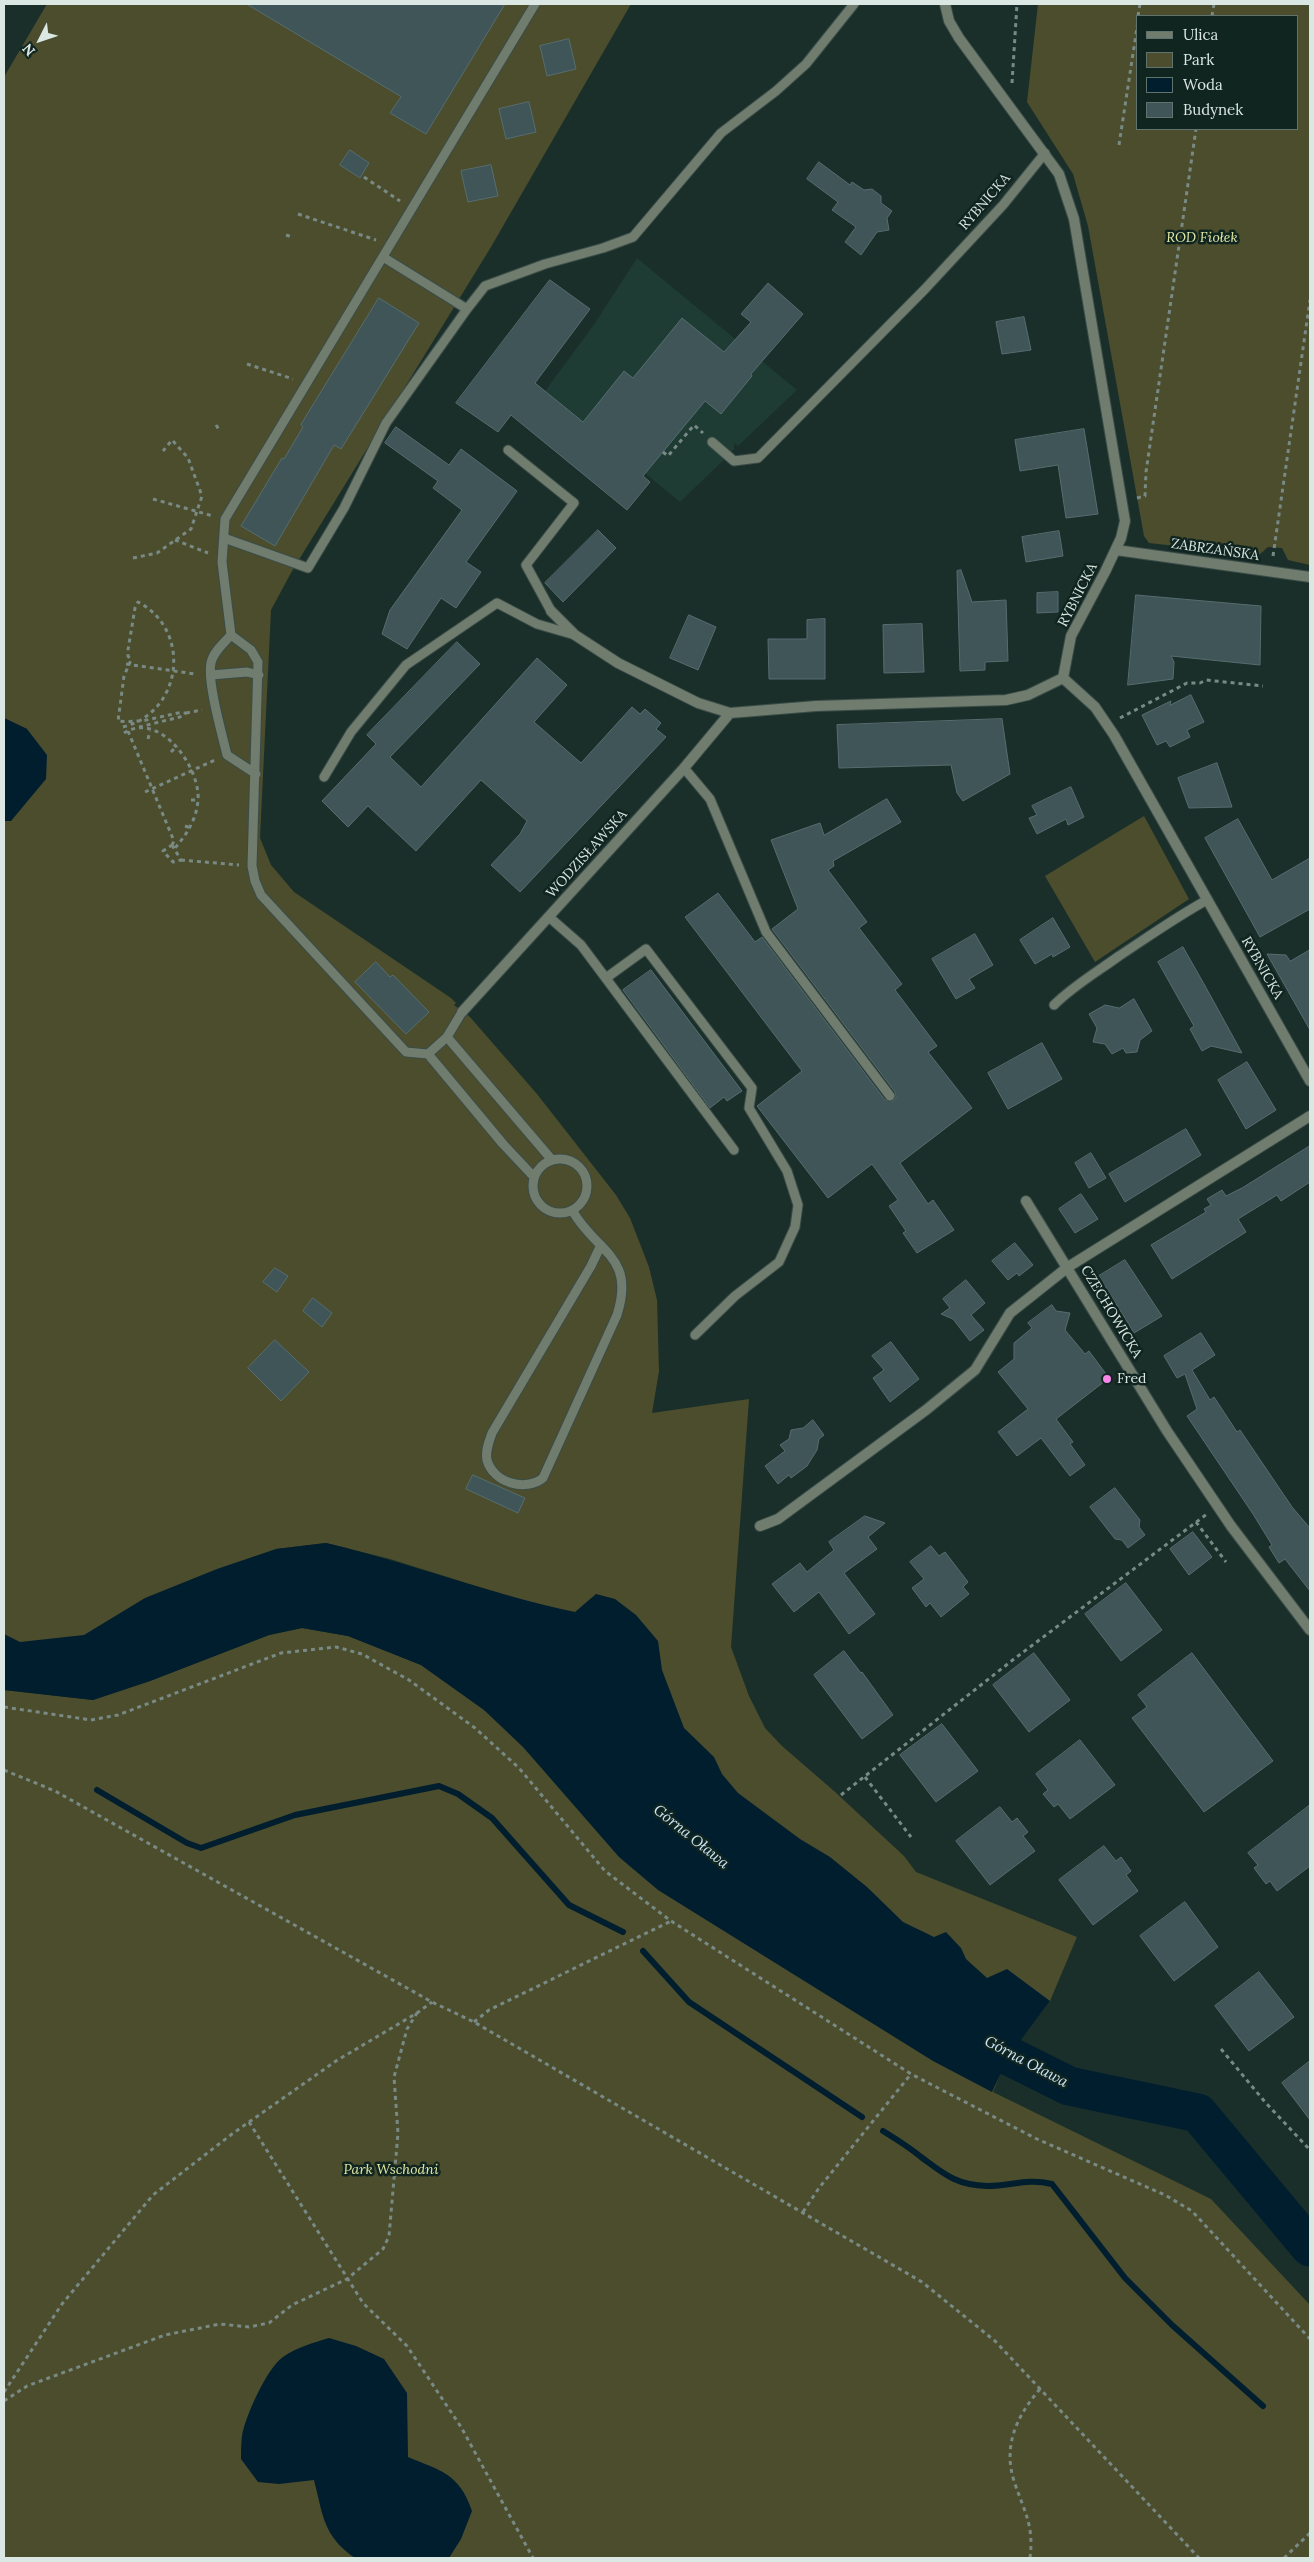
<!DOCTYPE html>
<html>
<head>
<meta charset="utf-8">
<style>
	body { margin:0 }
	#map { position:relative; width:1314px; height:2562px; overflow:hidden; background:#1b2f2a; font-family:Lora,serif }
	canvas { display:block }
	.frame { position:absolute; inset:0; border:5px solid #dae7e3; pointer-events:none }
	.legend { position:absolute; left:1136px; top:15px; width:162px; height:115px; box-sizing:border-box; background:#112520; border:1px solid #61736e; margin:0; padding:6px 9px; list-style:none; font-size:15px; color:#dae7e3 }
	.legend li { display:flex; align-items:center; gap:10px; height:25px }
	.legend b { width:25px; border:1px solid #61736e }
	.north { position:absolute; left:15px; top:15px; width:50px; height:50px; -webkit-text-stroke:4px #112520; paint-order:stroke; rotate:229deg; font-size:14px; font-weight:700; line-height:20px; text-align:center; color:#dae7e3 }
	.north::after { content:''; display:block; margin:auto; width:18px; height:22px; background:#dae7e3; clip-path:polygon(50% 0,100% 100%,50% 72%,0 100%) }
</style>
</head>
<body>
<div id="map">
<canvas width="1314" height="2562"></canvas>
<div class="frame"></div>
<ul class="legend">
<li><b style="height:6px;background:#6f7c6e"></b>Ulica</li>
<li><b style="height:14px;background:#4b4d2d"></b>Park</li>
<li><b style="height:14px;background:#011e2f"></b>Woda</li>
<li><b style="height:14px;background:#3f5558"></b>Budynek</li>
</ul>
<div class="north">N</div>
</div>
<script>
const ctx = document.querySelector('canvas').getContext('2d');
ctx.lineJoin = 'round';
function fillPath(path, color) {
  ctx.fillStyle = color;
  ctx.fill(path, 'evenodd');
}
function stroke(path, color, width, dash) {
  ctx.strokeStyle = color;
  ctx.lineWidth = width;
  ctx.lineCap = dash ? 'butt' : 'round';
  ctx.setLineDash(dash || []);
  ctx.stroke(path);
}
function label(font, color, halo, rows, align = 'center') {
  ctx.font = font + ' Lora,serif';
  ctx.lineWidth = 5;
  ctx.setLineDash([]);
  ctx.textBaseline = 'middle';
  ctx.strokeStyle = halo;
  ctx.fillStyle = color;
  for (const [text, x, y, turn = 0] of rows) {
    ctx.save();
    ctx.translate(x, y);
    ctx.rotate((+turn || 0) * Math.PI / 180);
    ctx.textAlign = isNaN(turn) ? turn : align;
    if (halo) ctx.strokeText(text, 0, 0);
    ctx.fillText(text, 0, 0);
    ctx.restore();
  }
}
fillPath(new Path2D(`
	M637 258 797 390 738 446 734 443V449L728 456 680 502 545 391 593 326Z`), '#1e3b34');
fillPath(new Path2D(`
	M47 4H631L491 247 292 571 271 610 260 838 271 865 294 892 451 998 456 1003 454 1005 470 1017 537 1094 616 1195 630 1218 649 1267 657 1300 659 1371 652 1413 749 1399 731 1647 749 1696 765 1728 782 1746 834 1791 904 1856 916 1872 1077 1937 1050 2001 1016 2046 527 1602 390 1559 326 1543 276 1549 162 1627 4 1659V821H11L27 729 4 718V77Z
	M1038 4H1310V565L1288 560 1282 548 1268 547 1259 555 1149 543 1144 536 1088 226 1073 174 1027 102ZM1138 16H1298V129H1138Z
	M1144 816 1189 899 1095 962 1045 876Z
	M302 1628 348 1636 421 1665 1000 2075 993 2092 1211 2199 1310 2305V2558H4V1690L93 1700 150 1681 269 1635Z`), '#4b4d2d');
fillPath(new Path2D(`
	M4 718 27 729 47 755 46 779 11 821H4Z
	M326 1543C410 1563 490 1594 575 1612L596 1594 615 1599 636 1615 658 1641 662 1670 684 1728 714 1757 722 1774 738 1793 800 1839 830 1857 867 1887 903 1922 934 1937 946 1932 961 1948 966 1959 987 1978 1007 1969 1050 2001 1009 2056 992 2092 933 2061 658 1890 619 1857 523 1747 484 1710 421 1665 348 1636 302 1628 269 1635 150 1681 93 1700 4 1690V1634L20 1642 84 1635 145 1598 217 1569 276 1549Z
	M329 2338 356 2346 384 2359 407 2393 408 2457C441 2471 459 2473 472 2511L461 2539 449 2558H355C323 2536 323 2515 314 2480L279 2484 258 2482 241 2459C241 2451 241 2443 242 2436 245 2417 267 2368 283 2357 297 2347 313 2343 329 2338Z`), '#011e2f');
stroke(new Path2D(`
	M97 1790 187 1843 201 1848 295 1815 439 1786 458 1794 492 1818 569 1905 623 1932
	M643 1951 689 2002 862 2117
	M883 2131C896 2139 909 2147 921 2157 944 2174 956 2185 987 2186 1012 2186 1026 2178 1052 2184L1125 2278 1172 2325 1263 2406`), '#011e2f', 6);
stroke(new Path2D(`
	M965 2028 1009 2056 1069 2086 1198 2113 1310 2247`), '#011e2f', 39);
const building = new Path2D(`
	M247 4H505L426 134 390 113 401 97Z
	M569 39 576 69 547 76 540 46Z
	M529 102 536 132 506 139 499 109Z
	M350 150 369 163 360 178 340 165Z
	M819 162 850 185 852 182 864 190 872 189 881 196V203L892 211 887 218 889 230 877 232 861 255 845 242 856 227 832 210 838 202 807 179Z
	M491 165 498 196 468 202 461 171Z
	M550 280 590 309 535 383 583 422 624 371 633 378 682 318 724 352 751 322 741 314 768 283 803 314 751 374 752 376 721 414 705 401 643 476 650 482 627 510 511 415 498 432 456 403Z
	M379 298 419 323 341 449 334 445 275 546 241 526 282 458 284 459 303 427 301 425Z
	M1024 317 1031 350 1002 354 996 322Z
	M396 427 449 465 461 449 517 491 466 562 481 572 456 608 441 598 407 649 382 634 390 610 462 510 433 488 438 481 385 443Z
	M1084 429 1098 514 1066 518 1058 465 1020 471 1015 440Z
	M598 530 616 548 563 602 545 583Z
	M1059 531 1063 556 1026 562 1022 537Z
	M961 570 972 602 1006 600 1008 661 985 662V670L960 671 957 571Z
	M1058 592V612L1037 613V593Z
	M1136 595 1261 606 1260 665 1171 656 1174 662 1173 679 1128 685Z
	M689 615 716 627 698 670 670 658Z
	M825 619V679H769L768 639H807V620Z
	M922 624 924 672 884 673 883 625Z
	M457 642 480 664 390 757 421 787 537 658 567 685 534 722 581 763 632 707 640 714 645 709 661 723 656 729 666 737 520 892 491 865 520 834 527 821 481 780 416 851 368 806 348 827 322 801 376 744 367 735Z
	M1191 695 1204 722 1187 730 1190 737 1170 747 1166 741 1157 745 1142 715 1171 701 1170 705Z
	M1002 719 1010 774 963 801 957 793 951 765 839 768 837 725Z
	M1217 763 1232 807 1189 808 1178 778Z
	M1071 787 1084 817 1068 825 1066 819 1037 834 1029 818 1037 815 1032 806Z
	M887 799 901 822 833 861 834 866 828 870 867 922 859 928 902 984 895 990 937 1046 928 1052 972 1108 900 1163 928 1204 933 1200 954 1230 917 1253 903 1233 906 1231 889 1206 898 1200 872 1164 828 1198 757 1106 802 1071 685 917 718 893 755 942 762 937 885 1100 893 1101 896 1098 895 1092 772 929 798 909 771 840 820 823 824 835Z
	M1238 819 1272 880 1310 858V909L1260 937 1205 838Z
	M1053 918 1070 947 1053 957 1052 954 1035 964 1020 940Z
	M975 934 993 965 969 979 975 988 956 999 932 959Z
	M1183 947 1204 984 1242 1053 1211 1046 1202 1051 1190 1029 1194 1026 1158 962Z
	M1310 950V1030L1267 954 1286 955 1290 961Z
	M376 962 390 977 393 975 429 1012 406 1034 355 982Z
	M651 970 742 1091 727 1101 724 1097 710 1108 623 990Z
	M1134 999 1152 1031 1140 1040 1137 1052 1126 1053 1123 1048 1112 1054 1105 1044 1093 1042 1097 1028 1089 1014 1105 1005 1119 1008Z
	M1042 1043 1062 1079 1008 1109 988 1073Z
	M1247 1062 1276 1110 1246 1129 1218 1080Z
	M1186 1129 1201 1155 1125 1202 1109 1174Z
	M1310 1146V1182L1281 1201 1277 1195 1238 1219 1246 1232 1172 1279 1151 1245 1206 1212 1204 1209 1211 1205 1207 1199 1222 1190 1226 1196 1242 1188Z
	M1091 1153 1106 1178 1089 1188 1075 1163Z
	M1081 1194 1098 1219 1075 1233 1059 1209Z
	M1015 1243 1033 1265 1019 1276 1017 1273 1008 1280 992 1261Z
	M1125 1260 1162 1316 1134 1333 1099 1276Z
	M275 1268 288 1276 277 1292 263 1282Z
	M966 1280 985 1303 971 1315 984 1330 970 1341 953 1319 941 1314 950 1308 943 1299Z
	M313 1298 332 1313 322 1327 303 1311Z
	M1052 1305 1056 1311 1070 1313 1065 1330 1085 1354 1089 1351 1109 1378 1056 1419 1073 1442 1070 1444 1085 1465 1070 1476 1041 1438 1017 1456 998 1432 1028 1409 998 1372 1014 1359V1343L1032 1328 1028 1323Z
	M1201 1333 1215 1355 1192 1370 1210 1400 1214 1397 1237 1432 1240 1430 1292 1507 1310 1528V1591L1285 1559 1279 1563 1269 1547 1272 1545 1253 1514 1187 1416 1197 1409 1185 1374 1177 1378 1164 1356Z
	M275 1340 309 1372 281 1401 248 1368Z
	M891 1342 919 1379 890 1402 873 1378 884 1370 872 1356Z
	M813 1420 824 1435 819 1439 817 1450 807 1466 791 1478 789 1475 778 1484 765 1466 785 1451 780 1445 789 1439 791 1430 803 1428Z
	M473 1475 525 1498 518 1513 466 1489Z
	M1115 1488 1140 1520 1139 1527 1145 1535 1128 1548 1122 1540 1115 1539 1090 1507Z
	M865 1516 885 1523 868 1537 877 1549 844 1573 875 1614 849 1634 819 1592 794 1612 772 1584 800 1563 807 1572 834 1550 829 1542Z
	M1193 1532 1212 1557 1189 1575 1170 1549Z
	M931 1546 939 1556 945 1552 968 1582 963 1587 969 1594 941 1617 930 1603 926 1607 912 1588 924 1579 910 1562Z
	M1126 1583 1162 1630 1121 1661 1085 1614Z
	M844 1651 861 1673 862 1672 893 1715 862 1739 814 1675Z
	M1034 1653 1070 1700 1029 1732 993 1685Z
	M1192 1653 1273 1761 1204 1812 1132 1718 1147 1707 1138 1695Z
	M942 1724 978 1771 936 1802 900 1755Z
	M1080 1740 1115 1785 1070 1819 1058 1804 1054 1807 1043 1794 1048 1790 1036 1774Z
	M1310 1805V1866L1277 1891 1270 1881 1266 1884 1254 1868 1258 1865 1248 1853Z
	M1000 1807 1012 1822 1017 1818 1028 1832 1023 1836 1035 1851 990 1885 956 1841Z
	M1104 1846 1116 1861 1121 1857 1131 1871 1126 1875 1138 1891 1093 1925 1059 1880Z
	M1185 1902 1218 1947 1174 1981 1140 1936Z
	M1259 1972 1294 2017 1249 2051 1215 2006Z
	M1310 2061V2120L1282 2083Z`);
fillPath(building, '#3f5558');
stroke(building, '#566d70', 1);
const lane = new Path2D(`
	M383 257 467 309 485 286 545 264 603 248 633 237 721 133 776 91 806 64 854 4
	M712 442 734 461 758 458 925 289 1003 205 1045 153
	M508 450 574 503 526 565 551 611
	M224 538 308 568 344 508 386 423 467 309
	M231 635C224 643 213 652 211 663 207 682 222 734 227 755L256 774
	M211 675 247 672 259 675
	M684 768 710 799 766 932 890 1096
	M324 777 351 732 406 665 497 603 537 624 575 635
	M549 917 581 945 734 1150
	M606 978 646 949 752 1088 749 1108 787 1171 798 1205 795 1227 779 1262 735 1296 695 1335
	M1054 1005C1073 986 1097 972 1119 956 1148 937 1176 917 1207 900
	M462 1012 447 1037 428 1054 406 1052 261 895 255 881 252 866 258 662 251 650 231 635 222 562 225 519 535 4
	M447 1037 552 1160
	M428 1054 503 1144 534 1177
	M533 1186a27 27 0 1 1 54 0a27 27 0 1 1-54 0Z
	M572 1210C596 1253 636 1255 617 1315L543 1478C526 1492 493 1483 487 1460 485 1451 489 1442 492 1433L591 1266 601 1245`);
const street = new Path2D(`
	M945 4 949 21 959 38 1059 174 1074 219 1125 521 1121 538 1105 572 1071 636 1063 678 1095 707 1114 735 1310 1081
	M1116 550 1310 577
	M551 611 575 635 618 663 698 703 730 713 816 706 1006 700 1028 695 1063 678
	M462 1012 684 768 730 713
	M1026 1201 1167 1431 1231 1526 1310 1630
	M760 1526 778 1519 926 1410 975 1370 1010 1313 1068 1267 1310 1116`);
stroke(lane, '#3a4c48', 11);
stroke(street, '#3a4c48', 12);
stroke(new Path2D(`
	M1138 16 1140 4
	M1212 16 1214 4
	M1012 83 1017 4
	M1119 145 1138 21
	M364 177 400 201
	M298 214 376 240
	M286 235 292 237
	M247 364 293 379
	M216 425 220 431
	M663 452 668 456 694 425 703 433
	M1137 498 1145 496 1146 472 1196 129
	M153 499 213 516
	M175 540 208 553
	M1273 556 1310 300
	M133 558 157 553 191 529 202 496 188 458 172 440 163 451
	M126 664 195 674
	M186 713 202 710
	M1120 718 1187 683H1200L1206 680 1263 686
	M123 727C183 712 192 630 138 602L135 608 128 650V656L131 660 124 676 118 721C126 722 134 721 142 721L178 713H186L180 717 139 727
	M128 731 174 841 172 845
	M124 733C160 710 201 768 198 801 196 820 187 834 175 848
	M148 739 150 731
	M171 752 177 746
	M145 792 215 760
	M191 800H198
	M185 826 191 828
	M172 845 181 860 173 862 163 851Z
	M181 860 239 865
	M1196 1522 1226 1562
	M4 1707 91 1720 118 1715 281 1653 336 1647 362 1654 409 1680 475 1728 519 1768 605 1871 671 1921 911 2074 1037 2139 1165 2195 1192 2211 1310 2339
	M4 1770 55 1791 432 2002 474 2022 922 2282 995 2341 1199 2558
	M865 1777 911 1837
	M841 1795 1014 1659 1207 1514
	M474 2022 489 2010 671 1921
	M1221 2049 1265 2102 1310 2150
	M249 2122 363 2303 407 2346 461 2427 533 2558
	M803 2212 819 2188 911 2074
	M4 2392 62 2304 153 2195 232 2134 336 2061 417 2013 432 2002
	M4 2401 27 2386 165 2335 220 2324 249 2327 269 2323 292 2305 347 2279 383 2249 389 2236 398 2133 394 2077 407 2029 417 2013
	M1030 2558C1034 2526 1025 2513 1015 2484 1002 2447 1016 2417 1040 2389
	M1284 2558 1310 2533`), '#798a85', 3, [4, 4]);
stroke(lane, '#6f7c6e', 9);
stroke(street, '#6f7c6e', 10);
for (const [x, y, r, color] of [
	[1107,1379,5,"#f987e9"]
]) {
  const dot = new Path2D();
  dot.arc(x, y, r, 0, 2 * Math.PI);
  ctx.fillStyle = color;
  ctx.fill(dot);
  stroke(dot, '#112520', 2);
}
label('14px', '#dae7e3', '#112520', [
	["RYBNICKA",985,202,-49],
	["ZABRZAŃSKA",1215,550,8],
	["RYBNICKA",1078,595,-63],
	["WODZISŁAWSKA",587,854,-48],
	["RYBNICKA",1262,968,60],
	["CZECHOWICKA",1111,1312,59]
]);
label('italic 14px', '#e1e8a3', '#112520', [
	["ROD Fiołek",1202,238],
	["Park Wschodni",391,2170]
]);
label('14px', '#dae7e3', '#112520', [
	["Fred",1117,1379]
], 'left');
label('italic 15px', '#cce5f7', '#112520', [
	["Górna Oława",691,1837,39],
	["Górna Oława",1026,2062,28]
]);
</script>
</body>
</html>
